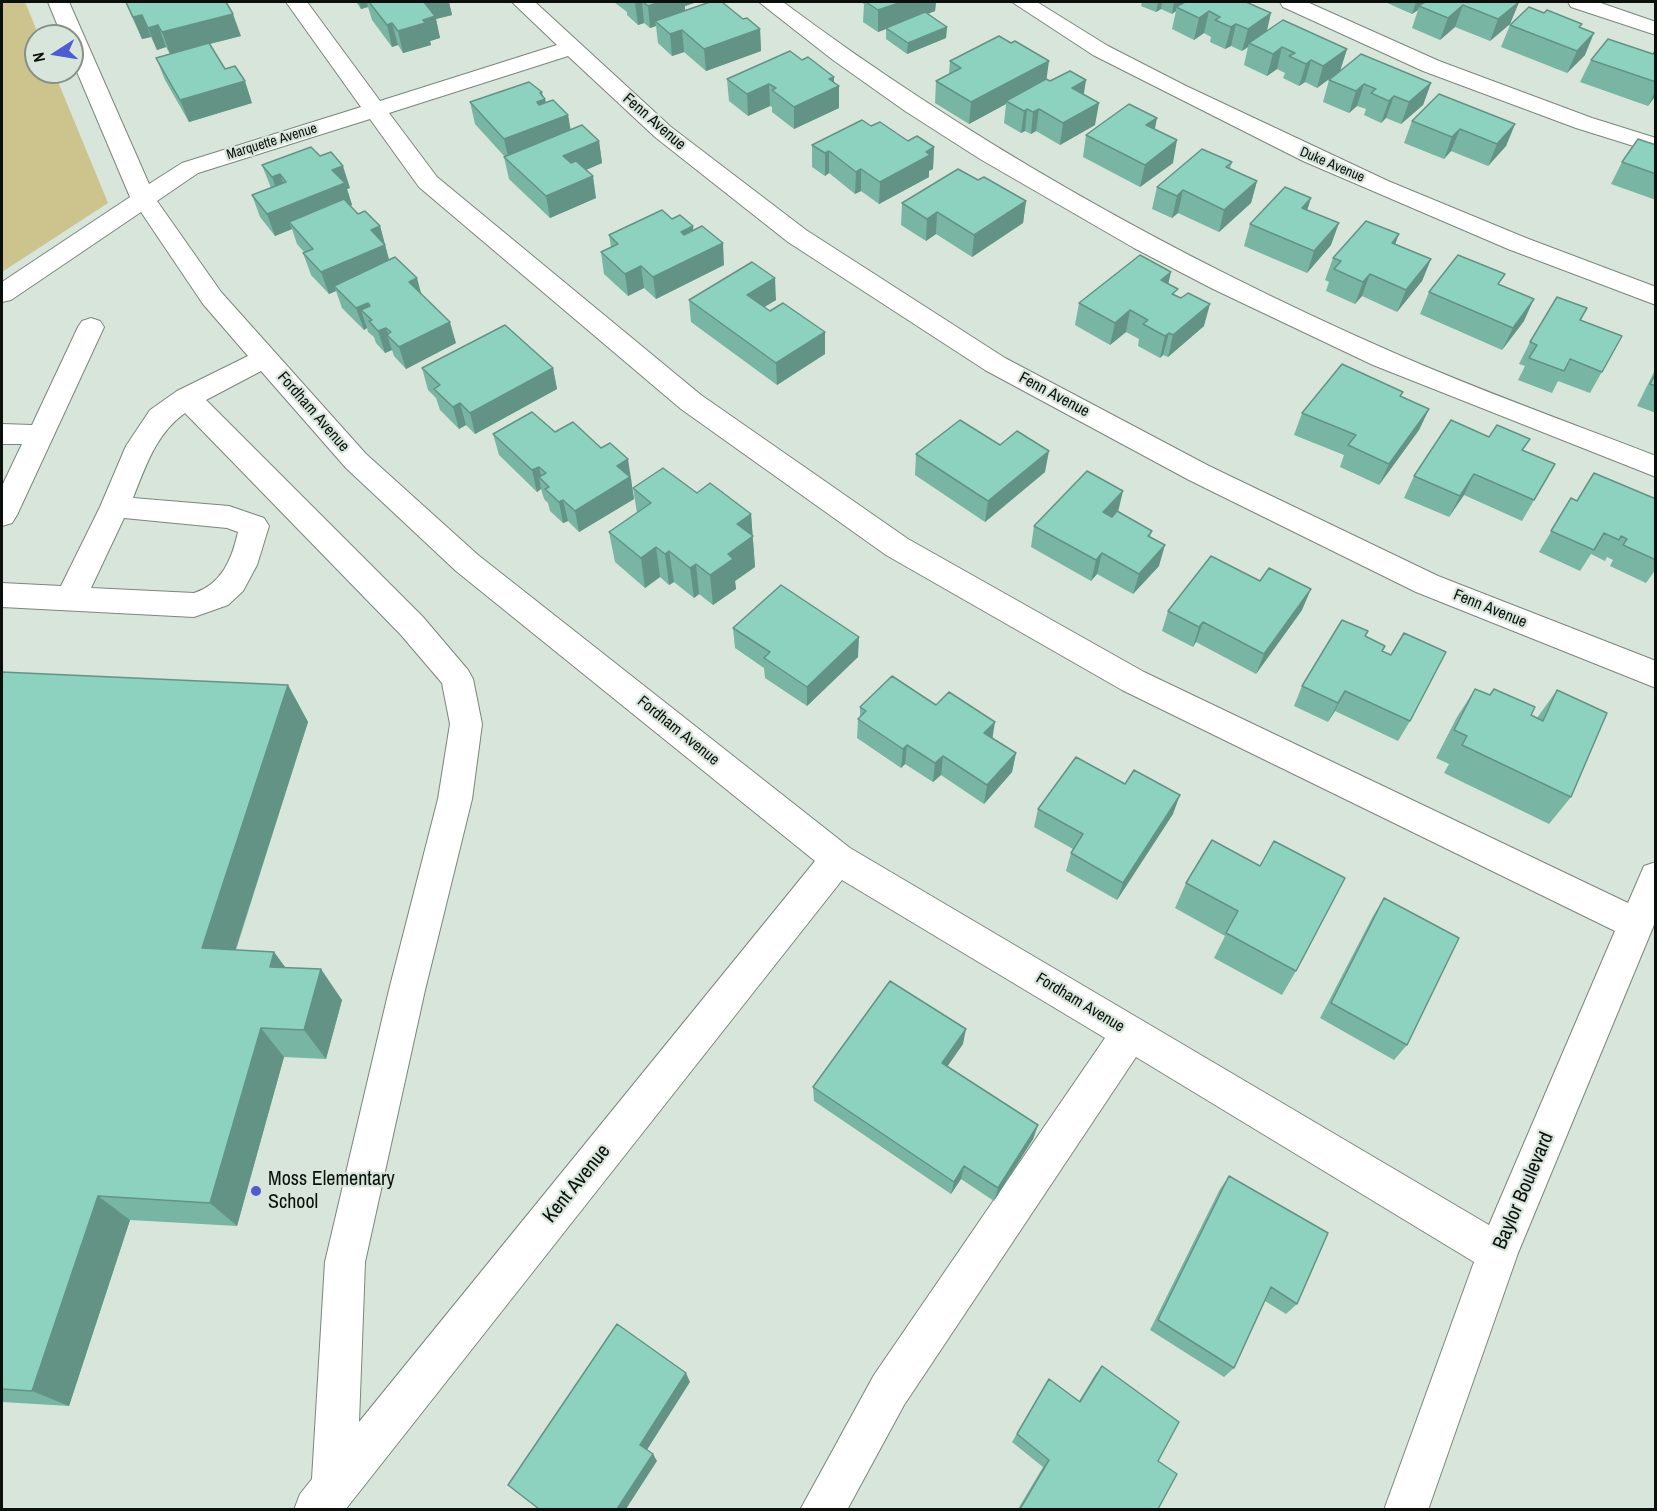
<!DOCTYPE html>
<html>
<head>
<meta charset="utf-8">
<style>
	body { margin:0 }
	#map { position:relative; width:1657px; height:1511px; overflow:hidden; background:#d8e5da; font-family:"Archivo Narrow",sans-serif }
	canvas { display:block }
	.frame { position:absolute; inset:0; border:3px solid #0c100c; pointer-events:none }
	.north { position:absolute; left:24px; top:24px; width:60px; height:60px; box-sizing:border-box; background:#d8e5da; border:2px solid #869088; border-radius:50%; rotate:258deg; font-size:16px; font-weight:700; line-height:24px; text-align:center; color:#0c100c }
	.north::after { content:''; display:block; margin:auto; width:21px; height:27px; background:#4c5dd2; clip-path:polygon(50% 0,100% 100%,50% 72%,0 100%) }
</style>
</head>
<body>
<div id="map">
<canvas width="1657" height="1511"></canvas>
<div class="frame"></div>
<div class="north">N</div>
</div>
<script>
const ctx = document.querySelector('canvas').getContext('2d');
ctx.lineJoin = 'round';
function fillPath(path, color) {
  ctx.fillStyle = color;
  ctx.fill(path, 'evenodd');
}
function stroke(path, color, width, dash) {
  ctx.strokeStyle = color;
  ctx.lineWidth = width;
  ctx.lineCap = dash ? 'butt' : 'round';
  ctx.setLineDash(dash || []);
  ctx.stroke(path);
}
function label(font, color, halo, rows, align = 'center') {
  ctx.font = font + ' "Archivo Narrow",sans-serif';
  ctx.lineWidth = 4.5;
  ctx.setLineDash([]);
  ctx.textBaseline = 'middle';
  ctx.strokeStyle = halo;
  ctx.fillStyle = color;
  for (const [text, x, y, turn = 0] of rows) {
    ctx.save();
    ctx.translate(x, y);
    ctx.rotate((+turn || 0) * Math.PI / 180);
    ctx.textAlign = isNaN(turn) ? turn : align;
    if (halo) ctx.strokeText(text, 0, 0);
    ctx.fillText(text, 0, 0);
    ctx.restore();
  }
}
fillPath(new Path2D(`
	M2 2H25L39 36H36V72H54L108 203 2 272Z`), '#cdc38d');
const minor = new Path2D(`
	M48 2H69L149 184 182 163 361 107 286 2H307L380 101 557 45 512 2H535L671 127 806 230 1005 358 1209 466 1438 576 1656 661V688L1416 592 1189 480 985 370 788 242 655 137 568 56 389 113 437 177 701 395 908 539 1144 672 1628 903 1644 866 1656 862V920L1518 1253 1428 1510H1384L1474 1262 1136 1057 904 1405 847 1510H800L874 1375 1105 1038 842 880 345 1510H294L300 1494 312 1479 325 1262 389 990 438 799 450 724 442 683 401 635 185 413C156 434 146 465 133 498L229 506 264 518 269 526 257 565 243 591 228 605 194 617 2 607V583L61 586 100 507 126 446 150 410 177 391 248 356 203 304 141 212 11 300 2 302V282L130 197 72 60V36H62ZM370 119 419 187 681 409 886 555 1122 690 1615 931 1489 1225 850 848 478 555 366 454 221 292 157 201 198 173ZM261 371 346 468 456 571 815 861 359 1422 365 1262 425 990 472 799 482 724 473 679 468 670 423 617 206 400ZM124 518 227 528 238 532C232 559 222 584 194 593L91 588Z
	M759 2H783C972 143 1176 257 1392 352 1478 390 1568 422 1656 456V477L1373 365 1213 289 1134 248 980 159 905 111 833 60Z
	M1012 2H1037L1108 46 1186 86 1388 181 1526 238 1656 287V305L1508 249 1303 161 1093 55Z
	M1280 2H1307L1439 61 1592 118 1656 138V153L1576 128 1423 71 1283 7Z
	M1568 2H1598L1656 22V35L1571 7Z
	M91 318 100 321 104 327 17 515 12 523 2 526V486L22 444H2V424L32 425 78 327 82 321Z`);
stroke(minor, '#7b867c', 2);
fillPath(minor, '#fff');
fillPath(new Path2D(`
	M125 2 241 36 209 44 225 69 252 103 189 122 165 80 156 58 170 54 166 47 157 50 151 37 142 39Z
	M356 2H449L452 15 436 19 440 38 430 41 431 45 403 53 398 45 392 47 372 20 368 7 361 9Z
	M614 2H697L685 6V10L743 19 760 29 761 51 706 71 684 52 672 56 658 43 656 26 650 28 644 23 638 25 627 15V12Z
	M860 2H936L935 11 928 14 947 27 946 38 907 54 886 39V29L878 32 863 22 864 4Z
	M1142 2H1246L1267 31 1347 49 1340 71 1317 88 1305 82 1299 86 1283 78 1285 73 1277 69 1267 76 1244 65 1248 47 1242 51 1231 46 1225 49 1210 42 1211 37 1204 33 1194 40 1172 29 1176 11 1172 14 1161 9 1156 12 1141 6Z
	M1385 2H1519L1510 24 1490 41 1455 27 1440 40 1412 28 1418 10 1412 14Z
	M1544 13 1581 28 1585 55 1567 73 1501 47 1510 25Z
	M1656 50V95L1648 106 1580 82 1591 60 1653 54Z
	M802 60 834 77V83L839 86V108L794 129 772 112V107L770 106 748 116 729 101 727 79Z
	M950 61 1046 79 1050 81 1086 80 1084 94 1095 125 1060 145 1036 131 1031 134 1025 131 1021 133 1004 123 1006 104 969 124 935 103 936 81 949 74Z
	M1329 80 1431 83 1423 105 1401 124 1386 118 1381 123 1364 115 1366 109 1357 106 1349 113 1323 102Z
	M543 97 545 99 546 103 568 115 570 130 599 141 602 163 586 170 596 198 550 218 509 179 504 157H505L475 124 470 102Z
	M1157 118 1155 129 1173 163 1140 187 1083 157 1086 135Z
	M1412 121 1515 124 1506 146 1488 166 1451 151 1444 159 1404 143Z
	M871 126 908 141 934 147 933 169 929 171V177L879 204 861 191 855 194 829 173 825 176 812 167V145Z
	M1656 145V200L1611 184 1622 162Z
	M1232 162 1230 169 1257 181 1251 203 1219 232 1178 213 1172 218 1152 209 1157 187Z
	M262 165 350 188 347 189 352 205 350 206 358 214 380 226 389 260 421 293 456 343 406 369 394 356 392 350 385 353 376 343 374 337 368 332 367 328 364 330 342 308 336 291 329 294 311 275 303 253 304 252 297 244 292 229 275 236 260 217 252 195 271 188Z
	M978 180 1026 201 1023 223 972 257 936 234 926 241 901 225 902 203Z
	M1311 198 1307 210 1331 245 1307 273 1244 246 1250 224Z
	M672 219 694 230 724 265 656 299 644 288 628 296 604 274 601 252 611 247 609 235Z
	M1396 244 1431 259 1422 281 1397 312 1362 296 1355 304 1326 291 1329 282 1325 280 1333 258Z
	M1168 284 1176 296 1204 326 1168 357 1163 355 1160 358 1138 346 1139 339 1126 332 1110 345 1075 325 1079 303Z
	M1500 285 1524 321 1502 350 1420 314 1429 292Z
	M689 300H776L764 307 770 311 825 332V354L777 385 691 322Z
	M1580 321 1622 336 1590 393 1558 381 1552 393 1518 380 1525 366 1519 364 1530 342Z
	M422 368H553L557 389 475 434 466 425 459 429 440 410 436 398 428 390Z
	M1656 368V413L1637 406Z
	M1403 392 1401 396 1429 409 1419 430 1379 485 1340 467 1344 455 1294 435 1302 413Z
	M555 432 632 480 631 481 634 499 579 532 568 521 563 523 550 511 548 503 544 499 541 489 537 492 499 455 493 434Z
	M1489 437 1530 439 1523 450 1555 464 1522 521 1464 495 1449 517 1404 498 1414 476Z
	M1000 445 1045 472 985 522 915 475 916 454Z
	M633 488 697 493 751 514 755 567 735 581 736 589 713 605 699 594 694 598 674 582 669 585 660 577 645 588 615 562 609 532 637 513Z
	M1571 498 1577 501 1656 499V569L1646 583 1610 566 1613 560 1607 557 1605 561 1591 554 1580 571 1539 552Z
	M1118 512 1152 531 1150 537 1159 566 1133 594 1097 574 1091 581 1031 547 1034 526Z
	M1302 610 1256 674 1196 642 1193 647 1162 631 1168 611Z
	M733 628 858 657 807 706 765 678 764 668 735 648Z
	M1368 631 1365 637 1382 651 1410 721 1398 741 1335 711 1328 722 1294 706 1302 686Z
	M2 672 288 685 308 722 236 950 274 952 285 967 342 1000 326 1059 284 1057 237 1226 130 1220 69 1406 2 1402Z
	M1475 689 1489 695 1494 689 1531 715 1537 718 1557 690 1571 797 1549 824 1444 773 1449 764 1436 758 1457 717Z
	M936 705 993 738 1016 753 1012 772 984 804 941 775 933 782 905 764 901 768 857 738 858 719 860 717V707Z
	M1038 809 1173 814 1117 900 1066 871 1071 853 1073 849 1034 827Z
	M1212 840 1296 971 1282 995 1214 958 1225 936 1175 908 1186 883Z
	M1384 898 1407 1045 1394 1060 1320 1018 1373 916Z
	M963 1044 947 1067 1038 1125 1033 1139 994 1201 961 1179 951 1194 814 1101 813 1087Z
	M1229 1176 1297 1304 1286 1314 1265 1301 1234 1368 1224 1377 1150 1330 1220 1189Z
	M1102 1366 1158 1461V1509H1018L1043 1467 1012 1442 1049 1379 1079 1401 1095 1375Z`), '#79b5a3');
fillPath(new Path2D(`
	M359 2H367L368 7 361 9Z
	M423 2H449L452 15 436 19 440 38 430 41 431 45 403 53 398 31Z
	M640 2H642L644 23 638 25 635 3Z
	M660 2H697L685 6V15L655 21 656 26 650 28 648 6Z
	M902 2H936L935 11 888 28H886V29L878 32V10Z
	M1158 2H1162L1161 9 1156 12Z
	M1174 2H1191L1176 7V11L1172 14Z
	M1416 2H1429L1419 6 1418 10 1412 14Z
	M1519 2 1510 24 1490 41 1498 19Z
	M1463 5 1455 27 1440 40 1448 18Z
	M1209 11 1204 33 1194 40 1199 18Z
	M1271 13 1266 35 1249 43 1248 47 1242 51 1248 29Z
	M233 14 241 36 170 54 162 32Z
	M142 15 151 37 142 39 133 17Z
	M392 23 398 45 392 47 387 25Z
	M1236 24 1231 46 1225 49 1231 27Z
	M158 25 166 47 157 50 148 28Z
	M947 27 946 38 907 54 908 43Z
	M760 29 761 51 706 71 704 49Z
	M682 30 684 52 672 56 670 34Z
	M1594 33 1585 55 1567 73 1577 51Z
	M1282 47 1277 69 1267 76 1273 54Z
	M1347 49 1340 71 1317 88 1323 66Z
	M1311 60 1305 82 1299 86 1306 64Z
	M1049 61 1046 83 1006 101V104L969 124 971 102Z
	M834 77V88L839 86V108L794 129V107L829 79Z
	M1086 80 1082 102 1072 88Z
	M245 81 252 103 189 122 180 100Z
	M1431 83 1423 105 1401 124 1409 102Z
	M769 84 770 106 748 116 747 94Z
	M1364 84 1357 106 1349 113 1356 91Z
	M1656 90V95L1648 106Z
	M542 92 543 99H545L549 121 537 102 540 93Z
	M1394 96 1386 118 1381 123 1389 101Z
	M1099 103 1095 125 1060 145 1063 123Z
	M1027 109 1025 131 1021 133 1024 111Z
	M1039 109 1036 131 1031 134 1033 112Z
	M568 115 572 137 509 161 504 139Z
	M1157 118 1152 140 1146 125Z
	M1515 124 1506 146 1488 166 1497 144Z
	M1460 129 1451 151 1444 159 1452 137Z
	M1177 140 1173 163 1140 187 1145 165Z
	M599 141 602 163 567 178 563 156Z
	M934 147 933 169 929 171V177L879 204 880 182 926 152Z
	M829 151V173L825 176V153Z
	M343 166 350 188 347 189 352 205 295 228 289 222 292 229 275 236 267 214 332 170Z
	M861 169V191L855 194 856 172Z
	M280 174 288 196 280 199 272 177Z
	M593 176 596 198 550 218 546 196Z
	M1257 181 1251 203 1219 232 1224 210Z
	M1183 190 1178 213 1172 218 1177 196Z
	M1311 198 1304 220 1302 208Z
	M1026 201 1023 223 972 257 974 235Z
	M937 212 936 234 926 241 927 219Z
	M1339 223 1331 245 1307 273 1314 251Z
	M380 226 391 267 334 286 336 291 329 294 321 272 371 230Z
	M693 226 695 248 681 232Z
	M1399 234 1391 256 1392 243Z
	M723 243 724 265 656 299 653 277Z
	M1431 259 1422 281 1397 312 1406 290Z
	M641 266 644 288 628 296 625 274Z
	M1171 272 1166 294 1161 280Z
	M1370 274 1362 296 1355 304 1363 282Z
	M417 278 423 300 409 282Z
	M775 278 776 300 748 317 747 295Z
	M1534 299 1524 321 1502 350 1513 328Z
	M368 303 375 325 372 320 361 310 367 328 364 330 356 308Z
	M1210 304 1204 326 1168 357 1173 335Z
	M1130 310 1126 332 1110 345 1115 323Z
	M450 322 456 343 406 369 399 347Z
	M386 328 389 336 387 335 392 350 385 353 378 331Z
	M825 332V354L777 385 776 363Z
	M1169 333 1163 355 1160 358 1165 336Z
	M553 368 557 389 475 434 470 413Z
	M460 403 466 425 459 429 453 407Z
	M1429 409 1419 430 1379 485 1389 464Z
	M1049 451 1045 472 985 522 988 501Z
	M628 459 634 499 579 532 575 511 617 466Z
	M539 467 542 480 539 477 541 489 537 492 532 470Z
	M1474 474 1464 495 1449 517 1460 496Z
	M1123 491 1118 512 1099 533 1103 512Z
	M563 500 568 521 563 523 559 502Z
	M751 514 755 567 735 581 736 589 713 605 710 575 728 554 737 524Z
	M1165 545 1159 566 1133 594 1139 574Z
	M656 547 660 577 645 588 641 558Z
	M669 551 674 582 669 585 665 554Z
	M1102 553 1097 574 1091 581 1096 560Z
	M696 564 699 594 694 598 690 568Z
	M1311 589 1302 610 1256 674 1264 654Z
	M1203 622 1196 642 1193 647 1199 627Z
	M859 637 858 657 807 706V687Z
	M288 685 308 722 226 979 202 948Z
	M1345 691 1335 711 1328 722 1338 703Z
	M995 722 992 741 984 733Z
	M907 745 905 764 901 768 903 749Z
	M1016 753 1012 772 984 804 987 785Z
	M943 756 941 775 933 782 935 763Z
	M1180 795 1173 814 1117 900 1123 883Z
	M274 952 296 982 270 967Z
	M321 969 342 1000 326 1059 304 1030Z
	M261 1028 284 1057 237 1226 210 1203Z
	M966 1029 963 1044 939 1078 942 1063Z
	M1038 1125 1033 1139 994 1201 998 1188Z
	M964 1166 961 1179 951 1194 954 1182Z
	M98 1196 130 1220 69 1406 32 1391Z
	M686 1373 690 1382 645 1453 640 1445Z
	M653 1454 657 1461 626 1509H617Z`), '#639385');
const building = new Path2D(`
	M126 2H226L233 14 162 32 158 25 148 28 142 15 133 17Z
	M369 2H424L435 16 423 20 425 23 398 31 392 23 387 25Z
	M643 2H660L648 6Z
	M710 2H722L743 19 747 18 760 29 704 49 682 30 670 34 655 21Z
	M866 2H902L878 10Z
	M1185 2H1246L1271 13 1248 29 1236 24 1231 27 1215 20 1220 17 1209 11 1199 18 1176 7Z
	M1425 2H1519L1498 19 1463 5 1448 18 1419 6Z
	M1529 7 1544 13 1547 10 1582 24 1579 27 1594 33 1577 51 1510 25Z
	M925 12 947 27 908 43 886 28Z
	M1283 20 1347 49 1323 66 1311 60 1306 64 1289 56 1295 53 1282 47 1273 54 1249 43Z
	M999 36 1011 43 1015 41 1049 61 971 102 936 81 961 68 950 61Z
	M1608 39 1653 54 1656 50V82L1591 60Z
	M209 43 225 69 235 66 245 81 180 100 156 58Z
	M790 51 802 60 808 57 834 77 829 79 839 86 794 107 772 90 776 88 769 84 747 94 727 79Z
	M1361 54 1431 83 1409 102 1394 96 1389 101 1371 93 1376 89 1364 84 1356 91 1329 80Z
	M1070 71 1086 80 1072 88 1099 103 1063 123 1039 109 1033 112 1027 109 1024 111 1006 101 1046 79 1050 81Z
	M529 82 542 92 540 93 545 99 537 102 539 105 553 100 568 115 504 139 470 102Z
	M1439 94 1515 124 1497 144 1460 129 1452 137 1412 121Z
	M1129 104 1157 118 1146 125 1177 140 1145 165 1086 135Z
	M862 120 871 126 880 122 908 141 917 136 934 147 926 152 930 155 880 182 861 169 856 172 829 151 825 153 812 145Z
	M582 125 599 141 563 156 571 163 576 161 593 176 546 196 504 157Z
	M1638 139 1656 145V174L1622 162Z
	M311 147 320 156 331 152 343 166 332 170 345 183 267 214 252 195 286 182 280 174 272 177 262 165Z
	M1202 149 1232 162 1226 167 1257 181 1224 210 1183 190 1177 196 1157 187Z
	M958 169 978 180 984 177 1026 201 974 235 937 212 927 219 902 203Z
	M1285 187 1311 198 1302 208 1339 223 1314 251 1250 224Z
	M344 199 358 214 365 211 380 226 371 230 385 245 321 272 303 253 313 249 289 222Z
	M662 210 672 219 680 215 693 226 681 232 684 235 702 226 723 243 653 277 641 266 625 274 601 252 618 244 609 235Z
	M1366 221 1399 234 1392 243 1431 259 1406 290 1370 274 1363 282 1334 269 1341 261 1333 258Z
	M1140 255 1171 272 1161 280 1178 289 1172 294 1181 298 1188 293 1210 304 1173 335 1169 333 1165 336 1143 324 1148 320 1130 310 1115 323 1079 303Z
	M1458 255 1505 274 1498 284 1534 299 1513 328 1429 292Z
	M395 257 417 278 409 282 450 322 399 347 387 335 391 332 386 328 378 331 369 321 372 320 361 310 370 306 368 303 356 308 334 286Z
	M752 262 775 278 747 295 770 311 783 303 825 332 776 363 689 300Z
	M1557 297 1587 308 1580 320 1622 336 1602 372 1570 359 1564 371 1529 358 1537 345 1530 342Z
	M505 325 553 368 470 413 460 403 453 407 434 389 440 385 422 368Z
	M1342 364 1403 392 1400 396 1429 409 1389 464 1348 445 1356 435 1302 413Z
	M1656 373V386L1650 384Z
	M532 412 555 432 573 422 601 448 610 443 628 459 617 466 630 477 575 511 563 500 559 502 545 489 549 487 539 477 546 473 539 467 532 470 493 434Z
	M960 420 1000 445 1017 431 1049 451 988 501 916 454Z
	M1451 420 1489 437 1497 425 1530 439 1522 450 1555 464 1534 500 1474 474 1460 496 1414 476Z
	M663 468 697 493 710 483 751 514 737 524 753 536 728 554 733 559 710 575 696 564 690 568 669 551 665 554 656 547 641 558 609 532 651 503 633 488Z
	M1087 471 1123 491 1103 512 1112 517 1117 511 1152 531 1148 536 1165 545 1139 574 1102 553 1096 560 1034 526Z
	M1594 473 1656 499V560L1623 545 1627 539 1621 536 1619 540 1604 533 1594 550 1551 531 1571 498 1577 501Z
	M1211 556 1260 581 1269 568 1311 589 1264 654 1203 622 1199 627 1168 611Z
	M781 585 859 637 807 687 764 658 770 652 733 628Z
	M1342 620 1368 631 1365 636 1385 646 1382 651 1391 655 1404 633 1446 652 1410 721 1345 691 1338 703 1302 686Z
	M2 672 288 685 202 948 274 952 270 967 321 969 304 1030 261 1028 210 1203 98 1196 32 1391 2 1389Z
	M892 676 936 705 949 692 995 722 984 733 1016 753 987 785 943 756 935 763 907 745 903 749 858 719 866 711 860 707Z
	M1475 689 1490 695 1494 689 1535 707 1531 715 1543 721 1557 690 1607 713 1571 797 1462 745 1467 736 1454 730Z
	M1076 757 1125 784 1134 770 1180 795 1123 883 1071 853 1083 834 1038 809Z
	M1212 840 1260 866 1274 841 1345 878 1296 971 1226 933 1238 911 1186 883Z
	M1384 898 1459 938 1407 1045 1331 1003Z
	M890 981 966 1029 942 1063 1038 1125 998 1188 964 1166 954 1182 813 1087Z
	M1229 1176 1328 1233 1297 1304 1271 1287 1234 1368 1158 1320Z
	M617 1324 686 1373 640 1445 653 1454 617 1509H539L508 1485Z
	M1102 1366 1179 1422 1158 1461 1177 1474 1158 1509H1020L1049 1460 1017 1434 1049 1379 1080 1402Z`);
fillPath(building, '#8dd2be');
stroke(building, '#639385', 1.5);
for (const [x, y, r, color] of [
	[256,1191,6,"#4c5dd2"]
]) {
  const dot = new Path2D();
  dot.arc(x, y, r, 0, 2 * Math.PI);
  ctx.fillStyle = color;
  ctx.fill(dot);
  stroke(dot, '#d8e5da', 2);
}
label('14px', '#0c100c', '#d8e5da', [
	["Marquette Avenue",272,142,-17],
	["Duke Avenue",1332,165,23]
]);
label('16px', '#0c100c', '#d8e5da', [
	["Fenn Avenue",654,122,41],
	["Fenn Avenue",1054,395,28],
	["Fordham Avenue",313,412,49],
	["Fenn Avenue",1490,609,22],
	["Fordham Avenue",678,731,39],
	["Fordham Avenue",1080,1003,31]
]);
label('20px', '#0c100c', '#d8e5da', [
	["Moss Elementary",268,1180],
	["School",268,1203]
], 'left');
label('20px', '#0c100c', '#d8e5da', [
	["Kent Avenue",577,1184,-51],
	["Baylor Boulevard",1524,1191,-67]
]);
</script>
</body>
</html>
